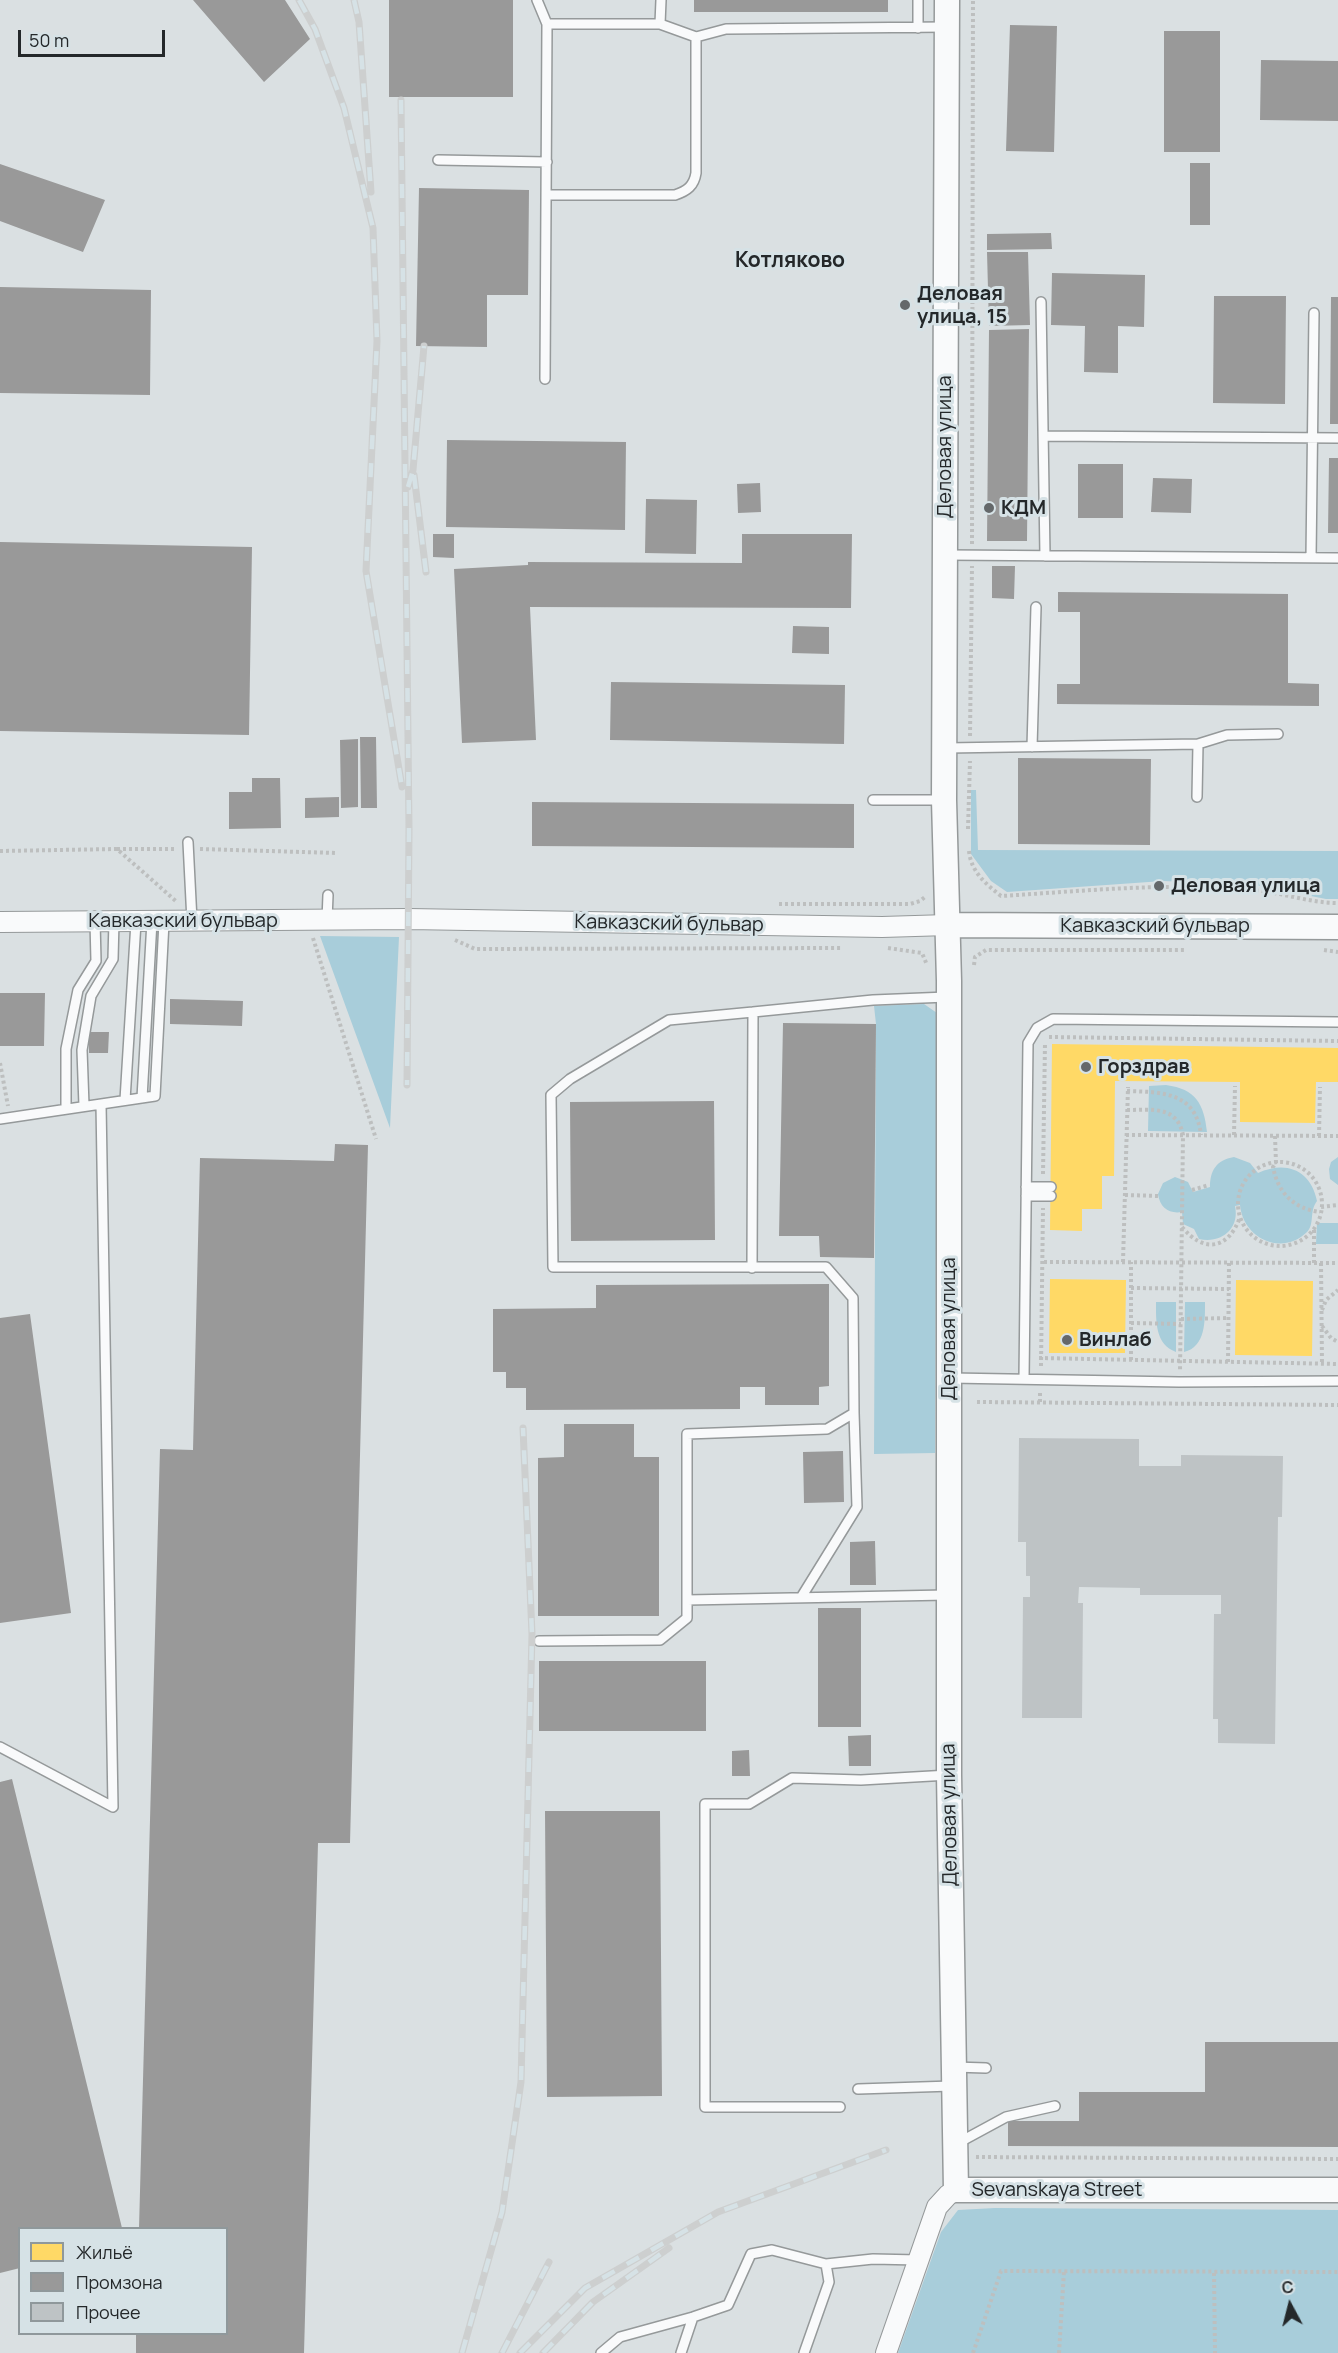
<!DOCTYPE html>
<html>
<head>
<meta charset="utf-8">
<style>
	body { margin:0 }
	#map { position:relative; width:1338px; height:2353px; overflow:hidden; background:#dae0e2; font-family:Manrope,sans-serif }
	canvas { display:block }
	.legend { position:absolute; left:18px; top:2227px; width:210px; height:108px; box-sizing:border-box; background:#d6e2e6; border:2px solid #8f989b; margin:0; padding:8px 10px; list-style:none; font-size:18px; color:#24282a }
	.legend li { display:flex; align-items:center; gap:12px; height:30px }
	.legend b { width:30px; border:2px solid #8f989b }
	.north { position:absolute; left:1260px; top:2275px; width:60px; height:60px; -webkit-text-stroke:4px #d6e2e6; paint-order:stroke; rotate:353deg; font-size:16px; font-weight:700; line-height:24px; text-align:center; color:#24282a }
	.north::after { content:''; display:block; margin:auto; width:21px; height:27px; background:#24282a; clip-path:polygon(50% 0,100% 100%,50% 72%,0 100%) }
	.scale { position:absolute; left:18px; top:30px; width:147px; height:27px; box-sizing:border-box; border:3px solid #24282a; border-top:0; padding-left:8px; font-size:18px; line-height:21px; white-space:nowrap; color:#24282a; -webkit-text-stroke:4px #d6e2e6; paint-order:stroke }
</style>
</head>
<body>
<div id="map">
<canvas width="1338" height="2353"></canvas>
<ul class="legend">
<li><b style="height:16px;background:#ffd966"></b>Жильё</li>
<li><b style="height:16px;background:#999"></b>Промзона</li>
<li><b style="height:16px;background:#bec3c5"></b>Прочее</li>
</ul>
<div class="north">С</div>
<div class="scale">50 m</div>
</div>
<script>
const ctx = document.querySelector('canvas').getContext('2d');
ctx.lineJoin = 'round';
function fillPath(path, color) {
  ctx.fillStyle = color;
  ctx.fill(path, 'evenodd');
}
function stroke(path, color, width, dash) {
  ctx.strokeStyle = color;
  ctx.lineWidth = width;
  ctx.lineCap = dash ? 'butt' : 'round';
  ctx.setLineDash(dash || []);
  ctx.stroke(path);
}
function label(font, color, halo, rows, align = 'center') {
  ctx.font = font + ' Manrope,sans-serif';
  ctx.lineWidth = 6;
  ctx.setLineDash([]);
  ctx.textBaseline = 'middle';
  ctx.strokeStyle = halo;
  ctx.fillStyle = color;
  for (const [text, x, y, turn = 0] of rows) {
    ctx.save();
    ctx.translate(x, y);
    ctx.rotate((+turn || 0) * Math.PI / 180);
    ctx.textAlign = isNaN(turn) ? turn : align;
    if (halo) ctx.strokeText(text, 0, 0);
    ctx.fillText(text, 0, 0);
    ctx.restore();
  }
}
fillPath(new Path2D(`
	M971 790H976L978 850 1338 851V899H1326L1255 885 1163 881 1007 892 991 881 971 854Z
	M320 936 399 937 390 1128Z
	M924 1004 937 1013 935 1453 874 1454 876 1024 874 1006Z
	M1166 1085C1196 1089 1204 1104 1207 1132L1148 1131 1149 1086Z
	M1234 1157 1250 1163 1258 1173C1286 1160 1311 1170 1317 1201 1309 1211 1315 1224 1307 1232 1281 1257 1243 1238 1240 1205L1235 1206C1240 1229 1221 1244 1199 1239L1194 1229 1183 1224 1182 1212C1169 1214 1160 1208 1158 1194L1163 1183 1175 1177 1188 1182 1193 1192 1210 1187C1210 1171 1216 1160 1234 1157Z
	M1338 1157V1185L1330 1179 1329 1169 1331 1162Z
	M1317 1223H1338V1244H1316Z
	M1156 1302H1176V1352C1155 1344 1156 1322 1156 1302Z
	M1185 1302H1205C1205 1320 1206 1347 1184 1352Z
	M995 2208 1338 2210V2353H898L941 2232 958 2210Z`), '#a8cdda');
fillPath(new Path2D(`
	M1052 1044 1338 1048V1082H1316L1315 1123 1240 1122V1082L1115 1081 1114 1176H1102V1209H1082V1231L1050 1230Z
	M1050 1279 1126 1280 1125 1353H1049Z
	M1236 1280 1313 1281 1312 1356 1235 1355Z`), '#ffd966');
fillPath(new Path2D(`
	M193 0H285L310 39 264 82Z
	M389 0H513V97H389Z
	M694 0H888V12H694Z
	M1010 25 1057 26 1054 152 1006 151Z
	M1164 31H1220V152H1164Z
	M1261 60 1338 61V121L1260 120Z
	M1190 163H1210V225H1190Z
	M0 164 105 200 83 252 0 221Z
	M419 188 529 190 528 295H487V347L416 346Z
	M1051 233 1052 249 987 250V234Z
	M987 252H1028L1030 325 989 326Z
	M1052 273 1145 275 1144 327 1118 326V373L1084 372 1085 326 1051 325Z
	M0 287 151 290 150 395 0 393Z
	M1214 296H1286L1285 404 1213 403Z
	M1331 297H1338V424H1330Z
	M1029 329 1027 541H987L989 330Z
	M447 440 626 442 625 530 446 527Z
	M1329 458H1338V533H1328Z
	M1078 464H1123V518H1078Z
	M1153 478 1192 479 1191 513 1151 512Z
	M760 483 761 512 738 513 737 484Z
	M646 499 697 500 696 554 645 553Z
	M433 534H454V558L433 557Z
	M742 534H852L851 608 530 607 536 740 462 743 454 569 528 565V562L742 563Z
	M0 542 252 547 249 735 0 731Z
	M992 566H1015L1014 599 992 598Z
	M1058 592 1288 594V683L1319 684V706L1057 704V684H1080V612H1058Z
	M793 626 829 627V654L792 653Z
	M611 682 845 685 844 744 610 740Z
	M360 737H376L377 808H361Z
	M358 739V807L341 808 340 740Z
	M1018 758 1151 759 1150 845 1018 844Z
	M252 778H280L281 828 229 829V792H252Z
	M339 797V817L305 818V798Z
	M532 802 854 804V848L532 846Z
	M0 993H45L44 1046H0Z
	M170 999 243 1001 242 1026 170 1024Z
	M783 1023 876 1024 874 1258 820 1257 819 1236H779Z
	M89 1032H109L108 1053H89Z
	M714 1101 715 1240 571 1241 570 1102Z
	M335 1144 368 1145 350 1843H318L304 2353H136V2334H226V2228H139L160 1449 193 1450 200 1158 334 1161Z
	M829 1284V1386L819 1387V1405H765V1387H740V1409L526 1410V1388H506V1372H493V1309L596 1308V1285Z
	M30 1314 71 1613 0 1623V1318Z
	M564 1424H634V1457H659V1616H538V1458L564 1457Z
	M843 1451 844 1502 804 1503 803 1452Z
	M875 1541 876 1585H850V1542Z
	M818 1608H861V1727H818Z
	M539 1661H706V1731H539Z
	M871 1735V1766H849L848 1736Z
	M749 1750 750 1776H732V1751Z
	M12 1779 122 2228H20V2268L0 2273V1782Z
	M545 1811H660L662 2096 547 2097Z
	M1205 2042H1338V2147L1008 2146V2121H1079V2092H1205Z`), '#999');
fillPath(new Path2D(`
	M1019 1438 1139 1439V1466H1181V1455L1283 1456 1282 1517H1278L1275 1744 1218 1743V1719H1213L1214 1614H1221V1595H1140V1588L1079 1587 1078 1603H1083L1082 1718H1022L1023 1597H1030V1576H1026V1542H1018Z`), '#bec3c5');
const service = new Path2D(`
	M537 0 547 24 545 379
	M661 0 660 24 696 37 726 29 946 27
	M918 0V28
	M547 24H660
	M438 160 547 162
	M546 195H675C687 191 694 186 696 173V37
	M1041 302 1045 556
	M1045 436 1338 438
	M947 555 1338 558
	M1311 558 1314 313
	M1032 747 1036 607
	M947 748 1198 744 1227 735 1278 734
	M1197 797 1198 744
	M873 800H942
	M188 842 192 921
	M327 920 328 895
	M753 1012 873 1000 947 997
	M142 1098 152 921
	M125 1100 136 922
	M84 1106 82 1050 91 996 113 959 114 921
	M66 1109V1049L78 990 96 961 95 921
	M0 1119 155 1096 164 922
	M1026 1187H1051
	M1026 1196H1051
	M951 1378 1179 1382 1338 1381
	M1024 1378 1028 1043 1037 1028 1053 1019 1338 1022
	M802 1596 857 1507 854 1413
	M687 1600 947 1595
	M539 1641 660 1640 687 1618V1434L827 1429 854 1413 853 1298 826 1267H553L551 1095 570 1079 669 1020 753 1012 752 1268
	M0 1747 113 1807 101 1104
	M954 2067 986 2068
	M858 2089 952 2086
	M840 2107H705V1804H749L792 1778 861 1780 949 1775
	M958 2143 1006 2117 1055 2106
	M601 2353 620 2337 693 2317 728 2305 751 2254 772 2250 826 2264 873 2259 918 2260
	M681 2353 693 2317
	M804 2353 829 2282 826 2264`);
const minor = new Path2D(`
	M0 922 409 919 882 927 948 925
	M886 2353 937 2207 948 2195 956 2190`);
const tertiary = new Path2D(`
	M947 0 944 800 949 981V1775L956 2190H1338
	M948 925 1338 927`);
stroke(service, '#95999a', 12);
stroke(minor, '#95999a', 22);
stroke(tertiary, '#95999a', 27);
stroke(new Path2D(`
	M972 544 973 0
	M970 736 972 566
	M968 829 970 761
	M117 849H175
	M200 849 337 853
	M0 851 117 849 177 902
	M969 851C971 872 986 884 1001 896 1085 891 1169 882 1252 890 1281 892 1309 903 1338 903
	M779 904H910L920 901 925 897
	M313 938 376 1139
	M455 940 475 949 842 948
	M888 948 922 953 927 965
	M1324 950 1338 952
	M974 965 975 957 986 950H1184
	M1049 1037 1338 1041
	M0 1063 8 1106
	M1127 1091C1162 1092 1196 1092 1201 1135
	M1127 1110C1151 1110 1177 1105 1183 1135L1180 1371
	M1126 1135 1338 1136
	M1234 1135 1235 1086
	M1275 1136 1276 1163 1273 1167C1278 1193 1294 1209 1320 1212
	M1319 1136 1320 1087
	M1238 1204a42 42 0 1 1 84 0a42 42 0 1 1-84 0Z
	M1043 1174 1045 1043
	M1192 1190 1209 1185
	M1125 1195 1159 1196
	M1321 1207 1338 1205
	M1182 1227C1204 1254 1229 1249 1240 1217
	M1044 1262 1338 1263
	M1123 1262 1128 1087
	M1314 1263V1228
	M1321 1263 1322 1364
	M1131 1288 1229 1289
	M1322 1310 1326 1300 1338 1290
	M1181 1319 1229 1318
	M1131 1323 1181 1324
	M1322 1326 1331 1338 1338 1342
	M1039 1358 1338 1364
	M1131 1360V1262
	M1228 1362 1229 1263
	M1041 1366 1043 1208
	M977 1402 1338 1405
	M1040 1402V1391
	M976 2157 1338 2159
	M1214 2273 1215 2353
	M973 2353 1001 2271 1338 2272
	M1059 2353 1064 2271`), '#bdbfbf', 4, [3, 3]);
stroke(service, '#f9fafb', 9);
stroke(minor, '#f9fafb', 20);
stroke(tertiary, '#f9fafb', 24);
const rail = new Path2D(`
	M299 0 315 29 344 108 373 228 377 341 366 571 402 787
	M354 0 359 22 371 192
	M401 100 409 829 407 1085
	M414 475 426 572
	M408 487 413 470 424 346
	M462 2353 502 2212 521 2082 532 1634 523 1428
	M502 2353 549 2262
	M520 2353 585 2288 718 2212 886 2150
	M543 2353 593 2302 669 2248`);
stroke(rail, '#cdcfcf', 7);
stroke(rail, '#d6e2e6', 4.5, [14]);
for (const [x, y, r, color] of [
	[905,305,6,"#64686a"],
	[989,508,6,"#64686a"],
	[1159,886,6,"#64686a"],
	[1086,1067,6,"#64686a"],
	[1067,1340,6,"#64686a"]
]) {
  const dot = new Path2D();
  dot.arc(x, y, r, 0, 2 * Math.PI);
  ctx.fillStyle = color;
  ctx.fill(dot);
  stroke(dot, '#d6e2e6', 2);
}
label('bold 20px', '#24282a', '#d6e2e6', [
	["Деловая",917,294],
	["улица, 15",917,317],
	["КДМ",1001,508],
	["Деловая улица",1171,886],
	["Горздрав",1098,1067],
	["Винлаб",1079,1340]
], 'left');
label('20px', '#24282a', '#d6e2e6', [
	["Деловая улица",945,447,-90],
	["Кавказский бульвар",183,921],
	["Кавказский бульвар",669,924,1],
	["Кавказский бульвар",1155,926],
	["Деловая улица",949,1329,-90],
	["Деловая улица",950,1815,-91],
	["Sevanskaya Street",1057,2190]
]);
label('bold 21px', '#24282a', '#d6e2e6', [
	["Котляково",790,261]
]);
</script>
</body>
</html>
